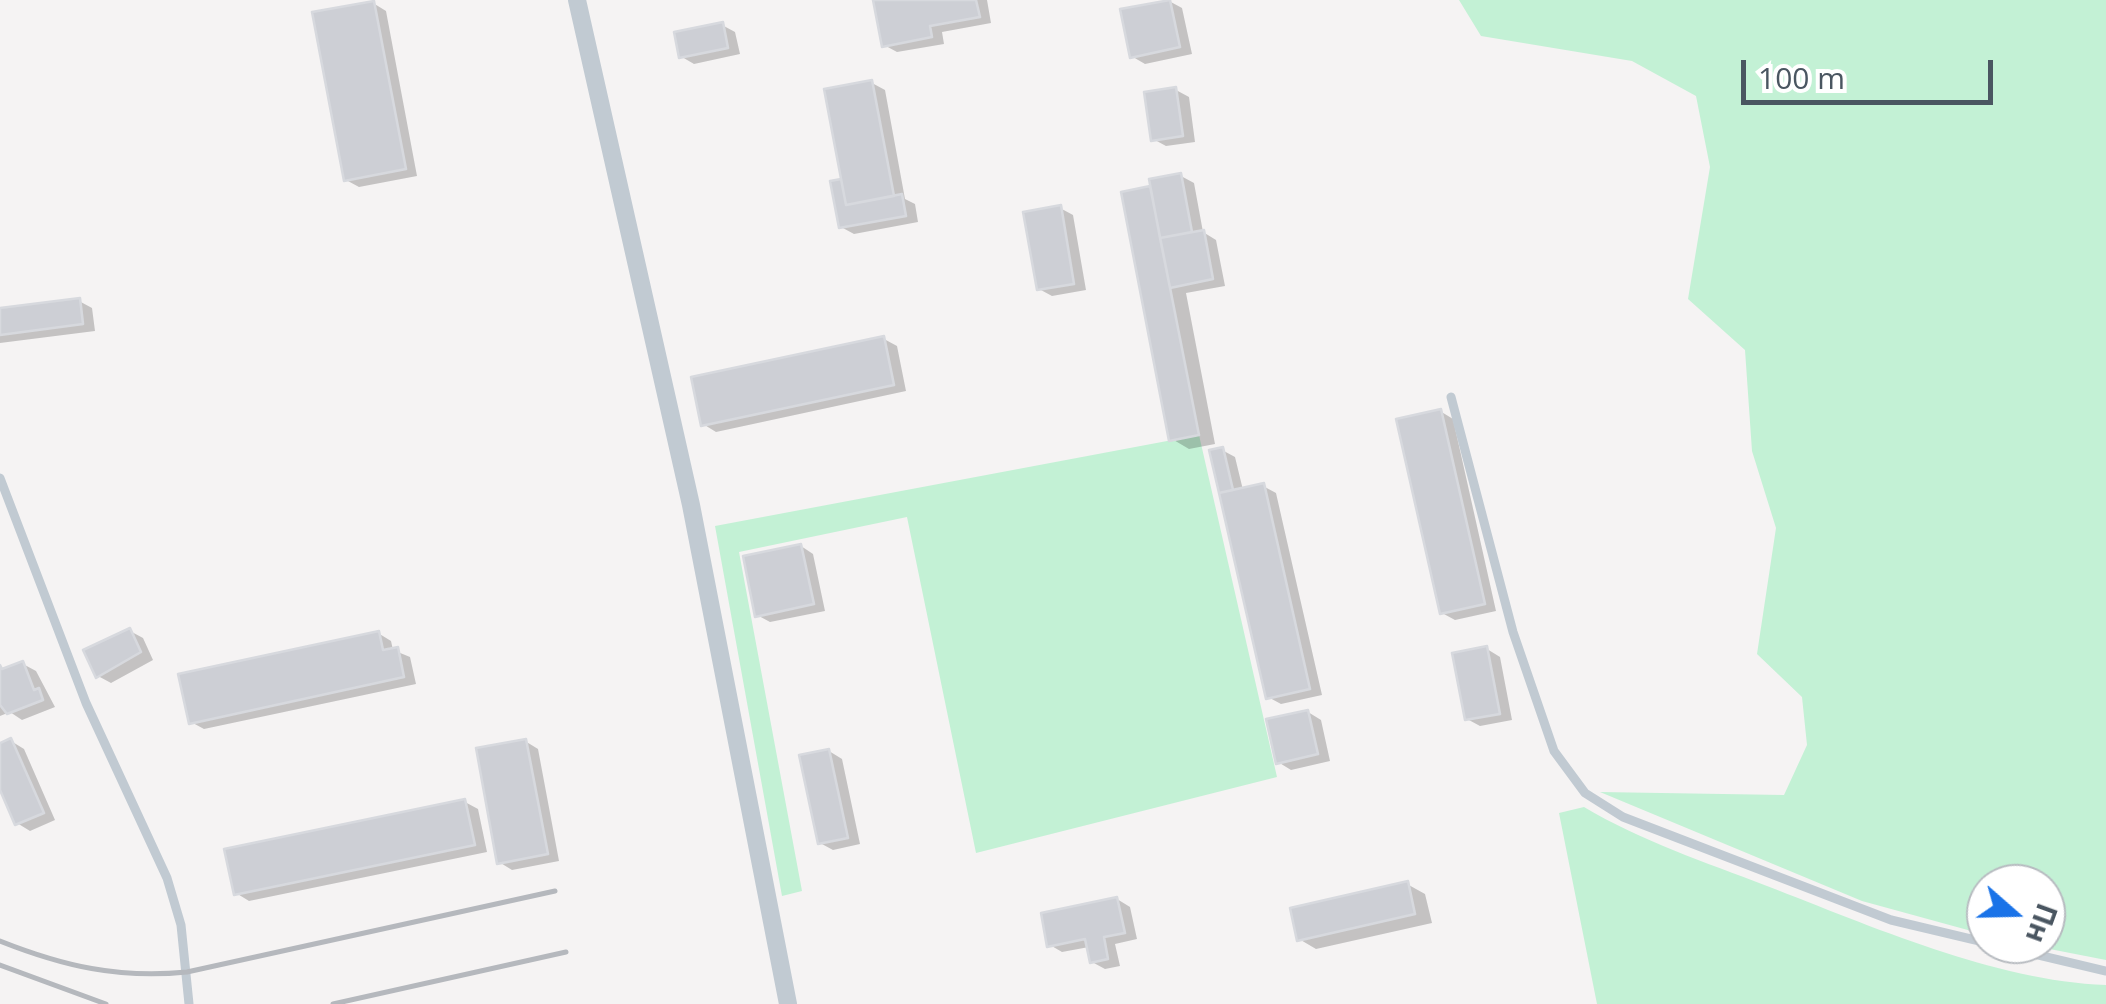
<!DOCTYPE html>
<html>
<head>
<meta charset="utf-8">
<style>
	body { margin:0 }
	#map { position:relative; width:2106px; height:1004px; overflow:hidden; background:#f5f3f3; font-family:"Open Sans",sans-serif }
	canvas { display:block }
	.north { position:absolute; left:1966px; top:864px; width:100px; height:100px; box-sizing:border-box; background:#fff; border:2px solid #b7bbc0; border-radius:50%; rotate:110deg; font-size:28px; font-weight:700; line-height:40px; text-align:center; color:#4a5661 }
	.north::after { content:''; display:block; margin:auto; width:35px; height:45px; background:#1a73e8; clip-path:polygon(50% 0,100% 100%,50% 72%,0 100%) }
	.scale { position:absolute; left:1741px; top:60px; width:252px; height:45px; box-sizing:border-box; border:5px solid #4a5661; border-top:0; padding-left:12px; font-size:30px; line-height:35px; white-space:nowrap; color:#4a5661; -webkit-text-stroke:8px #fff; paint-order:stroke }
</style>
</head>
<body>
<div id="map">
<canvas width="2106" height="1004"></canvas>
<div class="north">Пн</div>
<div class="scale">100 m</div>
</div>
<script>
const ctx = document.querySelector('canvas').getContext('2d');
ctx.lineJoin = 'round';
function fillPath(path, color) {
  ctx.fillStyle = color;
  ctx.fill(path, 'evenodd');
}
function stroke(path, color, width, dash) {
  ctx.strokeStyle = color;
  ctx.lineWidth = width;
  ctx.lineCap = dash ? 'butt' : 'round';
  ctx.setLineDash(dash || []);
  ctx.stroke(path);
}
fillPath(new Path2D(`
	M1459 0H2106V960L2024 944H2046V884H1986V935L1862 901 1600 792 1784 795 1807 745 1802 697 1757 654 1776 528 1752 451 1745 350 1688 299 1710 167 1696 96 1632 61 1481 36Z
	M1199 435 1277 777 976 853 907 517 739 552 802 891 782 896 715 526Z
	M1584 807C1641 841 1705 862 1767 886 1871 926 1995 981 2106 985V1004H1597L1559 813Z`), '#c3f1d5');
fillPath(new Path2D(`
	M876 0H987L991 23 942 32 944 44 897 52 884 45Z
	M1169 1 1182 8 1192 54 1145 64 1133 57Z
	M373 3 386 11 417 176 359 187 346 180Z
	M722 25 735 32 740 54 694 64 682 57Z
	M872 83 885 90 905 199 915 204 918 222 854 234 841 227 833 183 844 181Z
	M1176 90 1189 97 1195 142 1166 146 1153 139Z
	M1181 176 1194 183 1203 232 1216 240 1225 286 1186 293 1215 444 1189 449 1172 439 1150 189 1154 191Z
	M1060 208 1073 215 1086 290 1052 296 1039 289Z
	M79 301 92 308 95 331 0 343V311Z
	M884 339 897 346 906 391 716 432 703 424Z
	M1440 411 1453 419 1496 611 1455 620 1442 613Z
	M1222 450 1235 457 1243 490 1263 486 1276 493 1322 695 1281 704 1268 697Z
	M801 546 813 554 825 611 770 622 757 615Z
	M130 631 143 638 153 660 111 683 98 676Z
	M378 633 391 641 393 650 410 657 416 684 204 729 191 722Z
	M1487 649 1500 657 1512 720 1480 726 1467 719Z
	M23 664 36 671 55 707 22 720 10 712 0 716V667L6 670Z
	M1308 712 1321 720 1330 761 1291 770 1278 762Z
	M11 741 24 749 55 820 30 831 17 823 0 784V746Z
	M525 741 538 749 559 861 512 870 499 862Z
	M829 751 842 759 860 844 833 850 820 843Z
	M465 802 478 809 487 852 249 901 236 893Z
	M1407 884 1425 894 1432 923 1316 949 1299 939Z
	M1117 899 1130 907 1137 939 1115 944 1120 966 1105 969 1092 962 1089 947 1062 952 1050 945Z`), '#0003');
const building = new Path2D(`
	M873 0H976L980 17 930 26 932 37 882 47Z
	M1170 0 1180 47 1130 58 1120 9Z
	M374 1 406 169 344 181 312 12Z
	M723 22 728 48 679 58 674 32Z
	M872 80 894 196 846 205 824 89Z
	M1176 87 1183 136 1151 141 1144 92Z
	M1181 173 1192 232 1160 238 1149 179Z
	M841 179 846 205 902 194 906 216 839 228 830 181Z
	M1150 186 1199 435 1169 441 1121 192Z
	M1061 205 1074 284 1037 290 1023 212Z
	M1204 230 1213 279 1170 288 1160 238Z
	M80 298 83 324 0 335V308Z
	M884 336 894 385 701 426 691 377Z
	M1441 409 1485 604 1440 614 1396 419Z
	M1223 447 1233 490 1219 493 1209 450Z
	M1264 483 1310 689 1266 699 1219 493Z
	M801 544 814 604 755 617 743 556Z
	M130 628 141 652 96 678 83 650Z
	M379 631 383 650 398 647 404 677 189 724 178 674Z
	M1487 646 1500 714 1465 720 1452 653Z
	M23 661 34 690 39 688 43 700 7 714 0 705V665L2 669Z
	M1308 710 1318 754 1276 764 1266 719Z
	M11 738 44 813 15 825 0 790V743Z
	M526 739 548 854 497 864 476 748Z
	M829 749 848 838 818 844 799 755Z
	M465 799 475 845 234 895 224 849Z
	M1408 881 1415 914 1297 941 1290 908Z
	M1117 897 1125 933 1104 937 1108 959 1090 963 1085 939 1047 947 1041 913Z`);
fillPath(building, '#cdcfd5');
stroke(building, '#d7d9de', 2.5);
stroke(new Path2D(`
	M1451 397 1513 632 1554 751 1585 793 1623 817 1891 920 2106 971
	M0 478 86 703 167 878 181 925 189 1004`), '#c1cad2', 9);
stroke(new Path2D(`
	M577 0 691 505 788 1004`), '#c1cad2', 18);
stroke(new Path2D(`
	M0 941C63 966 119 979 187 972L555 891
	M0 965 106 1004
	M333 1004 566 952`), '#b5b8bd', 5);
</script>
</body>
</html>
